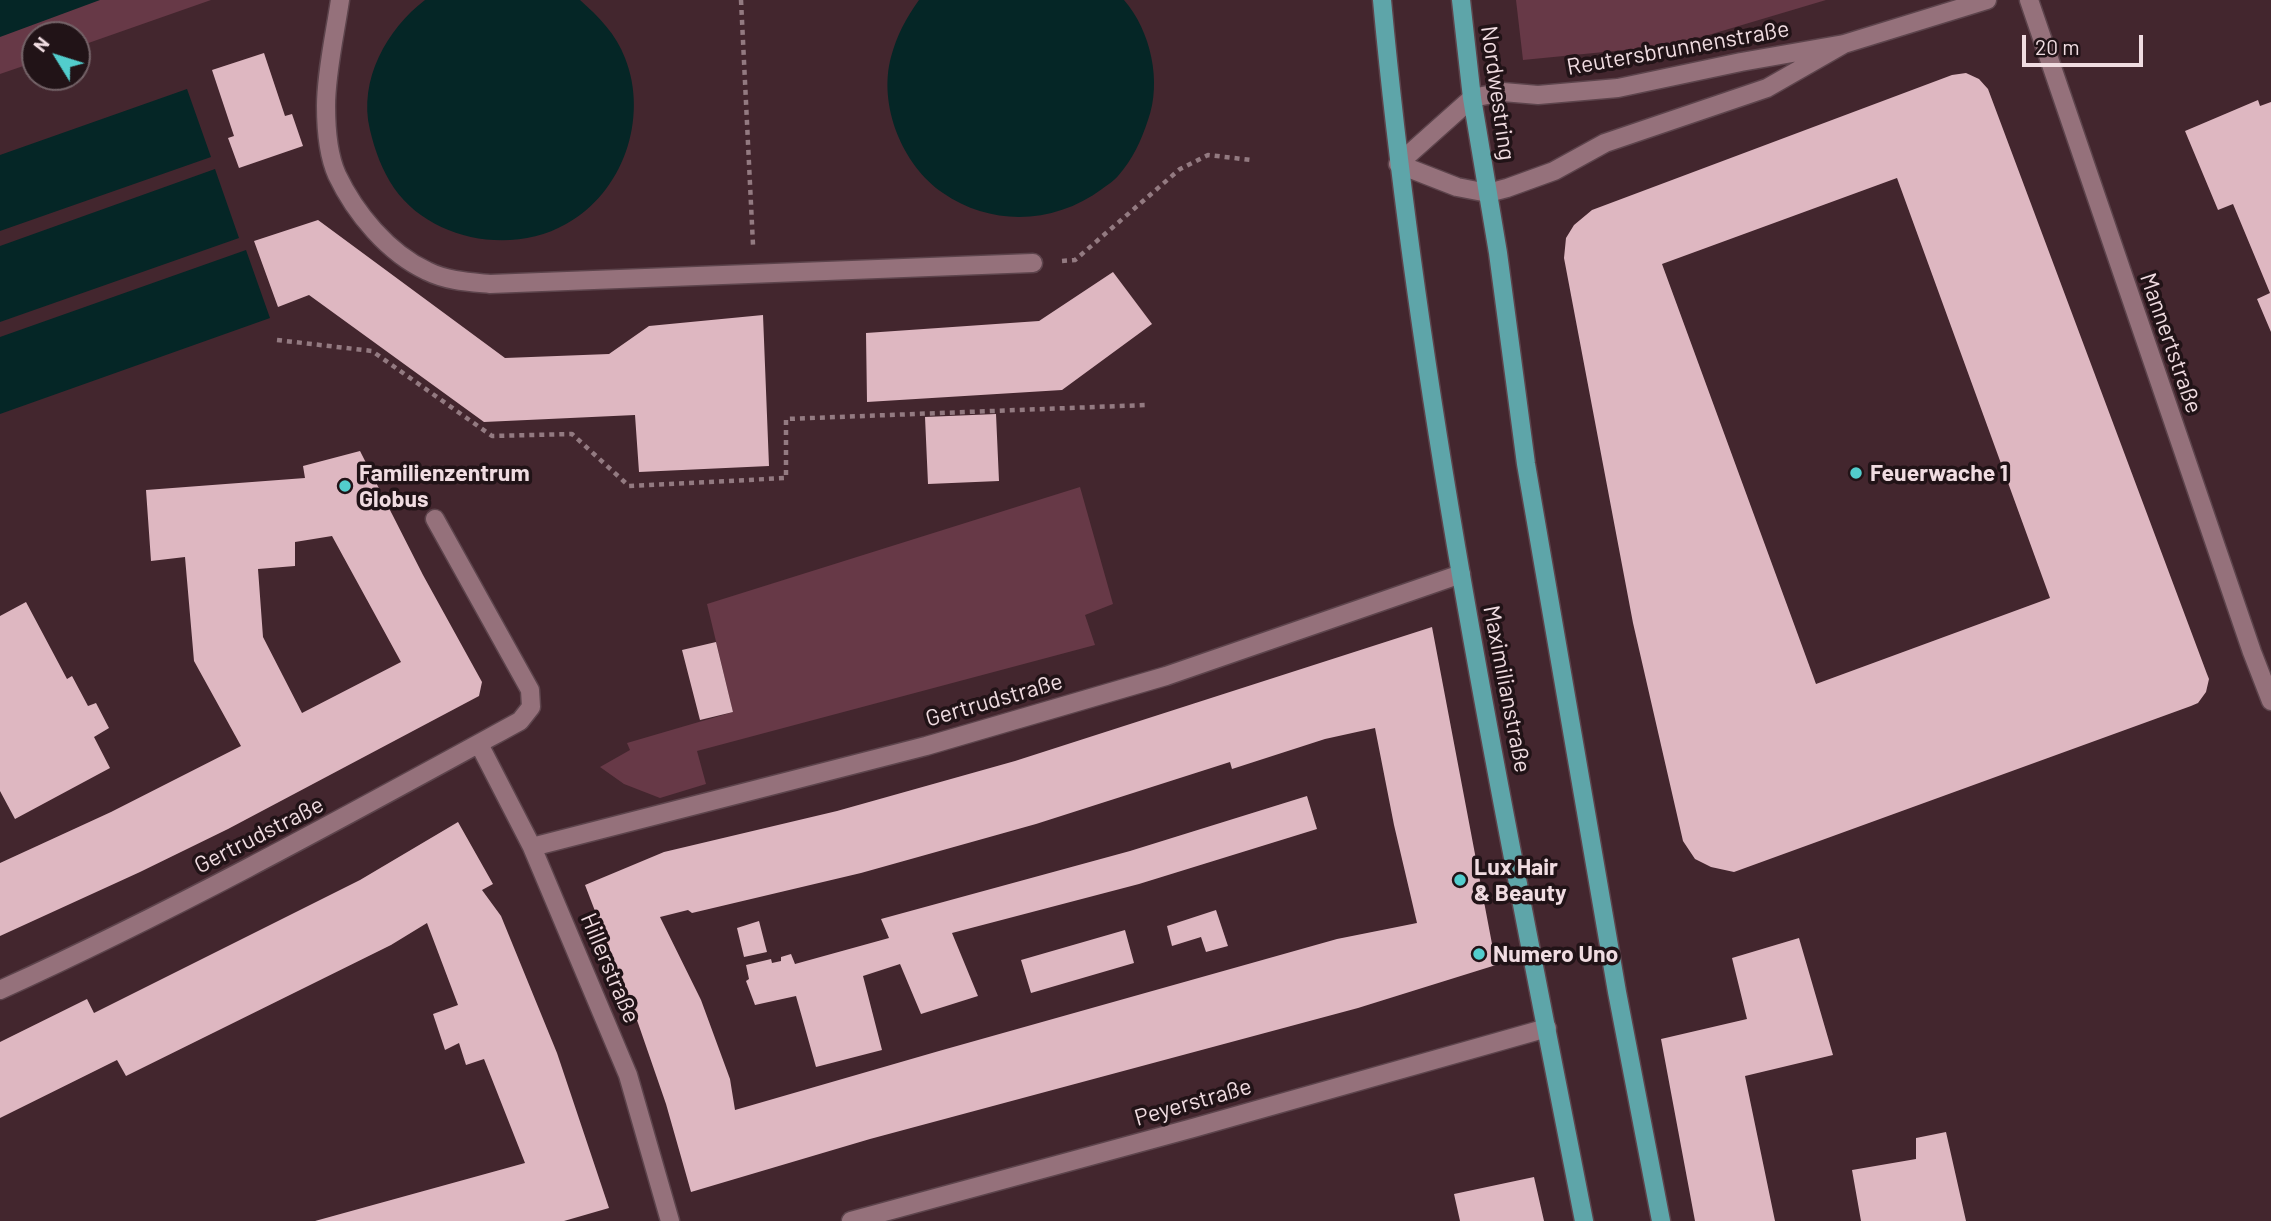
<!DOCTYPE html>
<html>
<head>
<meta charset="utf-8">
<style>
	body { margin:0 }
	#map { position:relative; width:2271px; height:1221px; overflow:hidden; background:#43262e; font-family:Barlow,sans-serif }
	canvas { display:block }
	.north { position:absolute; left:21px; top:21px; width:70px; height:70px; box-sizing:border-box; background:#211317; border:2px solid #746368; border-radius:50%; rotate:308deg; font-size:19px; font-weight:700; line-height:28px; text-align:center; color:#f0dce1 }
	.north::after { content:''; display:block; margin:auto; width:24px; height:32px; background:#52cdcd; clip-path:polygon(50% 0,100% 100%,50% 72%,0 100%) }
	.scale { position:absolute; left:2022px; top:35px; width:121px; height:32px; box-sizing:border-box; border:4px solid #f0dce1; border-top:0; padding-left:9px; font-size:21px; line-height:24px; white-space:nowrap; color:#f0dce1; -webkit-text-stroke:5px #211317; paint-order:stroke }
</style>
</head>
<body>
<div id="map">
<canvas width="2271" height="1221"></canvas>
<div class="north">N</div>
<div class="scale">20 m</div>
</div>
<script>
const ctx = document.querySelector('canvas').getContext('2d');
ctx.lineJoin = 'round';
function fillPath(path, color) {
  ctx.fillStyle = color;
  ctx.fill(path, 'evenodd');
}
function stroke(path, color, width, dash) {
  ctx.strokeStyle = color;
  ctx.lineWidth = width;
  ctx.lineCap = dash ? 'butt' : 'round';
  ctx.setLineDash(dash || []);
  ctx.stroke(path);
}
function label(font, color, halo, rows, align = 'center') {
  ctx.font = font + ' Barlow,sans-serif';
  ctx.lineWidth = 7;
  ctx.setLineDash([]);
  ctx.textBaseline = 'middle';
  ctx.strokeStyle = halo;
  ctx.fillStyle = color;
  for (const [text, x, y, turn = 0] of rows) {
    ctx.save();
    ctx.translate(x, y);
    ctx.rotate((+turn || 0) * Math.PI / 180);
    ctx.textAlign = isNaN(turn) ? turn : align;
    if (halo) ctx.strokeText(text, 0, 0);
    ctx.fillText(text, 0, 0);
    ctx.restore();
  }
}
fillPath(new Path2D(`
	M0 0H211L77 47V35H35V62L0 74Z
	M1516 0H1826L1675 45 1523 60Z
	M1080 487 1113 604 1085 615 1095 645 697 751 706 784 660 798 624 784 600 767 630 750 627 743 733 712 707 604Z`), '#673947');
fillPath(new Path2D(`
	M0 0H100L0 37Z
	M425 0H580C599 17 616 34 625 58 649 118 623 193 566 224 512 255 431 241 394 188 382 170 375 151 370 130 358 80 387 29 425 0Z
	M919 0H1124C1151 31 1162 82 1148 120 1141 141 1133 159 1118 176 1114 181 1107 185 1102 189 1055 224 992 227 943 193 902 165 878 105 891 57 897 35 906 18 919 0Z
	M187 89 211 157 0 231V155Z
	M215 169 239 238 0 322V246Z
	M246 250 270 318 0 414V337Z`), '#052626');
fillPath(new Path2D(`
	M264 53 285 116 292 114 303 146 239 168 228 138 234 136 212 70Z
	M1966 73 1979 79 1988 89 2207 674 2209 679 2206 692 2198 703 2191 706 1734 872 1711 867 1695 859 1683 841 1633 623 1564 258 1566 238 1574 225 1592 210 1952 75ZM1897 178 2050 598 1816 684 1662 264Z
	M2258 100 2260 106 2271 102V332L2257 299 2270 293 2233 204 2218 210 2185 131Z
	M318 220 505 358 609 354 649 326 763 315 769 466 639 472 635 415 484 422 309 295 278 307 254 241Z
	M1113 272 1152 324 1062 390 867 402 866 333 1039 321Z
	M996 414 999 481 928 484 925 417Z
	M360 451 423 575 482 682 479 696 228 829 140 872 0 936V863L111 812 241 746 194 661 185 557 151 561 146 490 305 478 303 466ZM332 536 401 662 302 713 263 637 258 569 295 566V542Z
	M26 602 67 679 72 676 88 706 96 703 109 728 94 737 110 768 15 819 0 791V616Z
	M1432 627 1496 965 1358 1008 870 1139 691 1192 666 1104 638 1023 585 885 664 852 837 811 1015 761ZM1375 728 1394 825 1417 923 1337 939 939 1051 735 1110 730 1079 701 1000 660 917 688 910 692 913 861 873 1036 824 1230 762 1232 769 1325 739Z
	M716 642 733 712 700 720 682 650Z
	M1307 796 1317 829 1139 884 952 933 978 996 921 1014 900 964 863 976 882 1050 816 1067 796 996 755 1005 746 981 749 979 746 965 771 959 772 963 781 961V957L791 954 795 964 889 938 881 919 1130 851Z
	M458 822 493 884 482 890 501 916 557 1053 609 1208 564 1221H315L525 1163 484 1059 466 1065 459 1043 445 1050 433 1014 458 1005 427 923 391 945 126 1076 117 1060 0 1118V1042L87 999 94 1013 360 880Z
	M1216 910 1228 946 1206 952 1201 937 1172 946 1167 926Z
	M759 921 767 952 744 957 737 928Z
	M1125 930 1134 963 1031 993 1021 960Z
	M1799 938 1833 1055 1745 1076 1775 1221H1695L1661 1039 1747 1019 1732 958Z
	M1946 1132 1966 1221H1861L1852 1170 1916 1159V1138Z
	M1534 1177 1544 1221H1460L1454 1194Z`), '#deb7c1');
const service = new Path2D(`
	M340 0C335 34 326 73 326 106 326 128 328 155 337 175 355 213 388 253 427 271 447 281 469 282 490 284L1033 263`);
const minor = new Path2D(`
	M2029 0 2252 652 2271 701
	M479 744 532 847 628 1075 670 1221
	M532 847 926 746 1166 676 1461 574
	M0 990C178 909 348 815 520 721L531 707 530 690 435 519
	M851 1221 1193 1128 1547 1028`);
const tertiary = new Path2D(`
	M1844 44 1767 88 1605 143 1554 171 1507 188 1488 193 1457 187 1398 164 1472 98 1503 92 1538 95 1618 88 1741 62 1844 44 1987 0`);
const primary = new Path2D(`
	M1382 0C1420 411 1505 816 1584 1221
	M1461 0 1472 98 1498 253 1526 464 1617 992 1661 1221`);
stroke(service, '#5d444c', 21);
stroke(minor, '#5d444c', 21);
stroke(tertiary, '#5d444c', 21);
stroke(primary, '#5d444c', 21);
stroke(new Path2D(`
	M741 0 753 245
	M1062 261 1075 260 1180 169 1208 155 1251 160
	M277 340 372 351 492 436 572 434 629 486 786 478V419L1146 405`), '#937a81', 4.5, [5, 5]);
stroke(service, '#95717b', 18);
stroke(minor, '#95717b', 18);
stroke(tertiary, '#95717b', 18);
stroke(primary, '#5ea5a9', 18);
for (const [x, y, r, color] of [
	[1856,473,7,"#52cdcd"],
	[345,486,7,"#52cdcd"],
	[1460,880,7,"#52cdcd"],
	[1479,954,7,"#52cdcd"]
]) {
  const dot = new Path2D();
  dot.arc(x, y, r, 0, 2 * Math.PI);
  ctx.fillStyle = color;
  ctx.fill(dot);
  stroke(dot, '#211317', 2.5);
}
label('23px', '#f0dce1', '#211317', [
	["Reutersbrunnenstraße",1678,48,-10],
	["Nordwestring",1498,93,82],
	["Mannertstraße",2171,343,71],
	["Maximilianstraße",1507,689,79],
	["Gertrudstraße",994,700,-16],
	["Gertrudstraße",259,835,-27],
	["Hillerstraße",610,968,67],
	["Peyerstraße",1193,1102,-16]
]);
label('bold 23px', '#f0dce1', '#211317', [
	["Familienzentrum",359,473],
	["Globus",359,499],
	["Feuerwache 1",1870,473],
	["Lux Hair",1474,867],
	["& Beauty",1474,893],
	["Numero Uno",1493,954]
], 'left');
</script>
</body>
</html>
